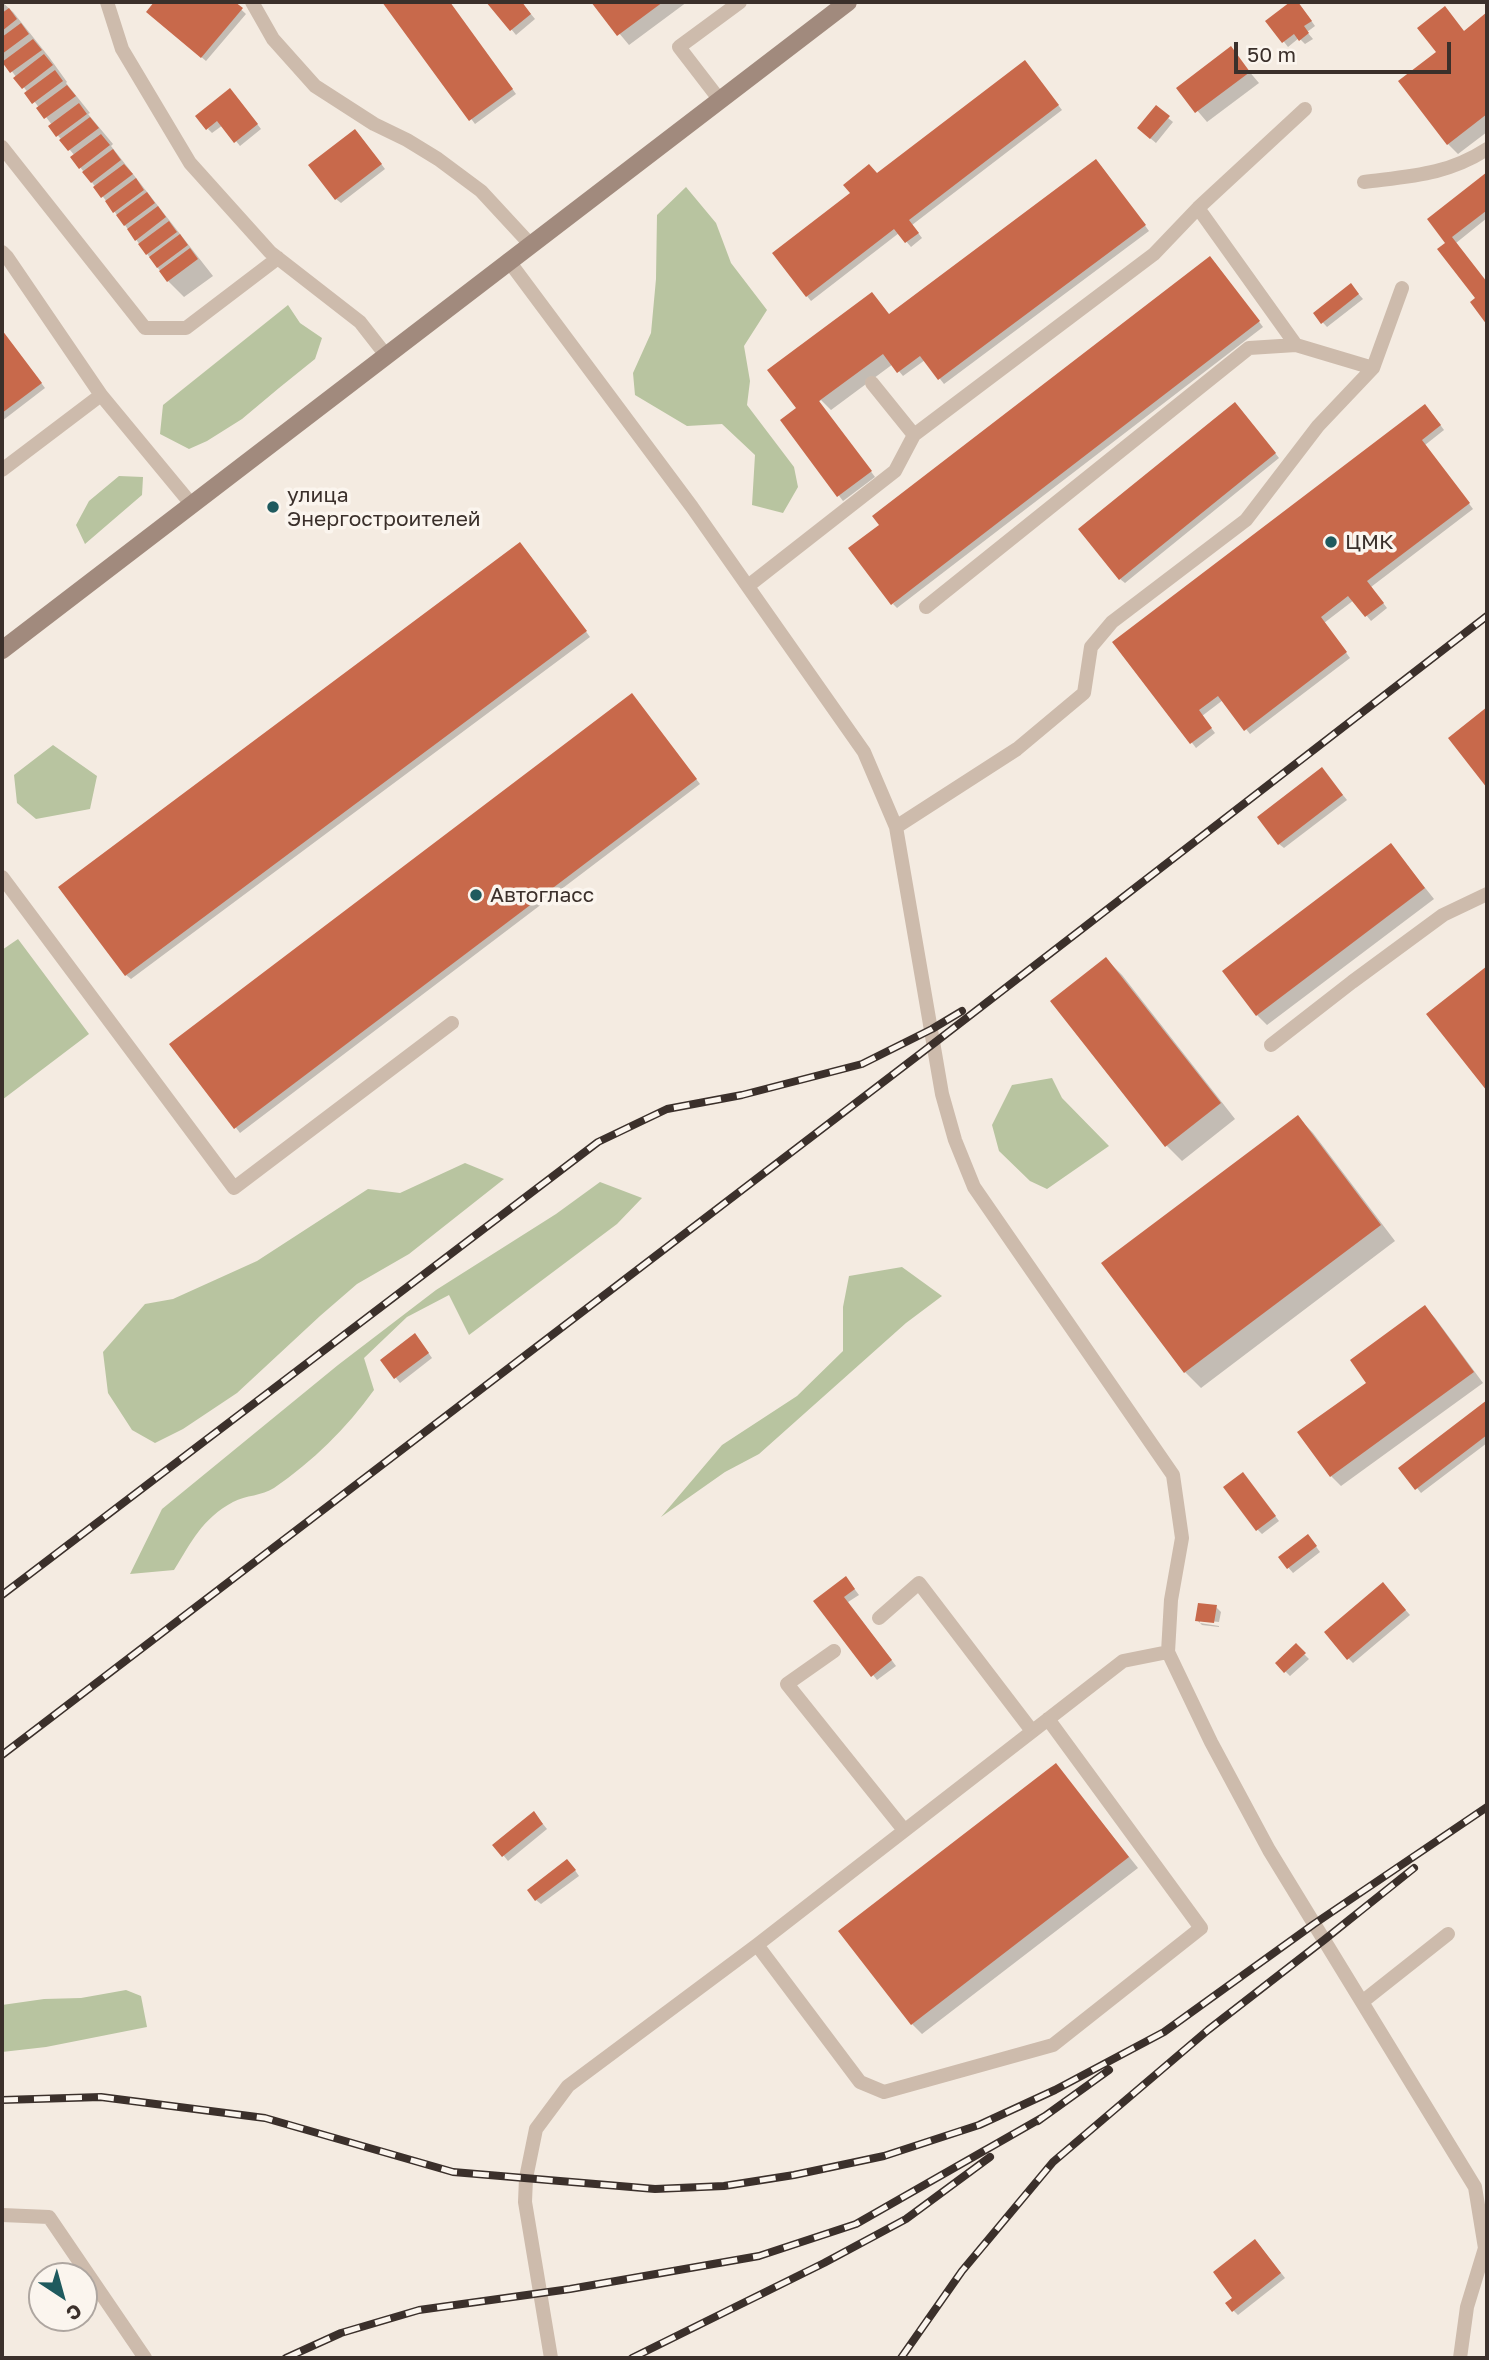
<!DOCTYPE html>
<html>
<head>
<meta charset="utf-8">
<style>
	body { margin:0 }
	#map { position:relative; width:1489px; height:2360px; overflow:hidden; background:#f4ebe1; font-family:"Golos Text",sans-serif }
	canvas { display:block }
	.frame { position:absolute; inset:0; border:4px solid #3b302b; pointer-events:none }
	.north { position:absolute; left:28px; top:2262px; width:70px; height:70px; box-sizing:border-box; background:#fbf5ee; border:2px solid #aea6a0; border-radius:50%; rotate:144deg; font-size:19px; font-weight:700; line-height:28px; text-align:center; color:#3b302b }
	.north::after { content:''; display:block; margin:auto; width:24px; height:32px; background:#1f5a5e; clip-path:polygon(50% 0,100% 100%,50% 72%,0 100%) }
	.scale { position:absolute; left:1234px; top:42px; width:217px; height:32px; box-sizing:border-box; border:4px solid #3b302b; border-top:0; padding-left:9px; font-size:21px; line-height:24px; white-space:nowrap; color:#3b302b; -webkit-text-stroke:5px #fbf5ee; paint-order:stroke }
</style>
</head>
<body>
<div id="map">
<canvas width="1489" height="2360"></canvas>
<div class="frame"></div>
<div class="north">С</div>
<div class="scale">50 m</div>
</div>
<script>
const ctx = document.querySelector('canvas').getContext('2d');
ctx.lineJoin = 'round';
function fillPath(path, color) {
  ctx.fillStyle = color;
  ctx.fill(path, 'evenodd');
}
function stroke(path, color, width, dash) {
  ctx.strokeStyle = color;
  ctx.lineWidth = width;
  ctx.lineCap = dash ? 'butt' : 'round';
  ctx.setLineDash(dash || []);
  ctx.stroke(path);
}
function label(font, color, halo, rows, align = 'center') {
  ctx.font = font + ' "Golos Text",sans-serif';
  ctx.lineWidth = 7;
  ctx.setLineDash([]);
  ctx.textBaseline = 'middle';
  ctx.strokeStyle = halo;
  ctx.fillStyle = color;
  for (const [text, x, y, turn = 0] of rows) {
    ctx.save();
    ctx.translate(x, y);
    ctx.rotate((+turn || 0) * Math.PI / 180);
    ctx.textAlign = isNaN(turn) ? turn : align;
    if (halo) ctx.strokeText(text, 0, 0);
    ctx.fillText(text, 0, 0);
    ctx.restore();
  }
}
fillPath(new Path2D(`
	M686 187 716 223 731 263 767 310 744 346 750 381 747 405 794 467 798 487 783 513 752 505 755 455 722 424 687 426 635 395 633 373 651 333 656 279 657 215Z
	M288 305 300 323 322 338 315 359 279 388 242 419 207 441 189 449 160 434 163 405Z
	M119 476 143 477 142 495 85 544 76 525 89 501Z
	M53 745 97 776 90 809 36 819 17 803 14 775Z
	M18 939 89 1034 2 1100V950Z
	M1052 1078 1062 1098 1109 1146 1047 1189 1030 1181 999 1151 992 1125 1012 1085Z
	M465 1163 504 1179 409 1254 357 1284 320 1316 237 1393 183 1429 155 1443 132 1430 108 1393 103 1352 145 1304 173 1299 257 1261 368 1189 400 1193Z
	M600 1182 642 1198 617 1224 469 1335 449 1295 407 1317 364 1358 374 1390C346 1429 313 1461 274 1488 262 1496 246 1495 233 1502 202 1519 192 1541 174 1570L130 1574 162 1509 338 1365 436 1290 556 1214Z
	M902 1267 942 1296 906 1323 759 1454 725 1472 661 1517 722 1445 797 1396 843 1351V1307L849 1276Z
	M126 1990 141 1996 147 2027 46 2047 2 2052V2005L44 1999 81 1998Z`), '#b8c4a0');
fillPath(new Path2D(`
	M2 2 13 12 49 57 67 82 66 83 90 113 88 114 113 144 111 146 213 276 184 297 168 281 80 167 75 156 50 126 52 125 2 58Z
	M157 2H233L246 14 206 61 148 11Z
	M384 2H449L516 94 475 124Z
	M489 2H521L535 19 516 35Z
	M593 2H687L629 45Z
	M1293 2 1300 5 1315 26 1307 32 1313 39 1305 44 1299 38 1288 47 1268 21Z
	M1487 14V132L1458 154 1448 144 1464 32Z
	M1230 49 1259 83 1207 122 1178 88Z
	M1029 67 1062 110 912 225 922 238 911 247 899 233 811 301 807 296 852 194Z
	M235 95 261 129 240 146 223 125 212 133 208 129Z
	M1168 118 1173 122 1156 143 1144 133Z
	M360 136 385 169 341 203 336 199Z
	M1101 166 1149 231 944 384 925 360 903 376 893 364 831 410 821 400 819 402 875 477 843 501 782 420 798 408 889 316Z
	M1487 174V218L1456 243 1487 283V322L1472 302 1478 299 1447 243 1429 220Z
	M1215 263 1263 327 897 608 893 604Z
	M1355 290 1363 299 1327 327 1315 314Z
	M2 331 45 388 2 421Z
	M1240 409 1279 458 1125 583 1120 579Z
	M1430 411 1444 430 1425 445 1473 509 1371 587 1387 608 1371 621 1354 600 1324 623 1350 658 1250 734 1223 700 1202 716 1215 733 1196 748 1115 642Z
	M525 549 590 637 131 979 126 975Z
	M636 700 700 784 240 1133 172 1044Z
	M1326 774 1347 800 1284 848 1279 844Z
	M1391 845 1434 899 1267 1025 1257 1015Z
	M1106 959 1122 975 1235 1119 1182 1161 1166 1145Z
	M1487 968V1089L1428 1015Z
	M1298 1117 1313 1133 1395 1241 1201 1388 1185 1372Z
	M1425 1308 1435 1318 1483 1383 1341 1486 1331 1476 1368 1383Z
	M419 1340 432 1358 400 1383 382 1360Z
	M1487 1403V1443L1421 1493 1401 1468Z
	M1247 1479 1279 1521 1262 1534 1257 1529Z
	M1312 1541 1320 1552 1293 1573 1280 1558Z
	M850 1583 859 1595 848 1602 896 1666 877 1680 816 1601Z
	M1387 1589 1410 1615 1353 1663 1348 1658Z
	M1216 1607 1221 1612 1219 1622 1200 1620V1623L1197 1620Z
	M1200 1623 1219 1626V1627L1202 1625Z
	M1296 1646 1309 1659 1290 1676 1277 1663Z
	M1056 1765 1138 1868 922 2034 912 2024Z
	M538 1818 547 1829 508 1861 495 1845Z
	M572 1866 579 1876 541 1904 536 1900Z
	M1260 2246 1285 2278 1238 2315 1233 2310 1235 2298Z`), '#0003');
fillPath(new Path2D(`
	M154 2H235L243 8 201 58 146 12Z
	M382 2H450L513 89 469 121Z
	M486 2H522L531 14 510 31Z
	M591 2H663L617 36Z
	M1290 2H1298L1312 21 1304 26 1309 33 1299 41 1294 34 1282 43 1265 21Z
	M1445 6 1464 31 1487 12V114L1447 145 1398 81 1436 52 1417 28Z
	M9 8 17 19 2 31V13Z
	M21 23 29 34 2 54V37Z
	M33 39 42 50 10 73 2 62Z
	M1231 46 1250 72 1195 113 1176 88Z
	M44 54 53 65 22 89 13 78Z
	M1025 60 1059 105 909 220 919 233 905 243 894 229 806 297 772 253 850 193 843 185 869 164 877 173Z
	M55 70 63 81 32 104 24 93Z
	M67 85 76 96 44 119 36 108Z
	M230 88 258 124 234 143 217 121 206 130 195 116Z
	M79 103 87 114 56 137 48 126Z
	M1156 105 1170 116 1150 139 1137 128Z
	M90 117 99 128 68 151 59 140Z
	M355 129 382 164 335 200 308 165Z
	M101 134 110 145 79 169 70 157Z
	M113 149 121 160 91 183 82 172Z
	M1096 159 1146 225 938 380 920 356 897 373 883 354 819 401 872 471 837 497 780 420 796 408 767 370 872 292 889 314Z
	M124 164 133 174 101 198 93 187Z
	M1487 172V213L1486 211 1452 237 1487 282V325L1470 302 1475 298 1437 249 1445 243 1427 219Z
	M136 178 144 190 113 213 105 201Z
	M147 192 155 203 124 226 116 215Z
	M158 206 166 217 135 241 127 229Z
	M169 221 177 232 146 255 138 244Z
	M180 234 188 245 157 268 149 257Z
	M190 248 198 259 167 282 159 271Z
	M1210 256 1260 321 891 605 848 548 879 525 872 516Z
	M1351 283 1359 294 1321 324 1313 313Z
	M2 330 42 383 2 413Z
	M1235 402 1276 453 1119 580 1078 529Z
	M1425 404 1441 425 1422 440 1470 503 1367 581 1384 603 1365 617 1348 596 1321 617 1347 652 1244 731 1218 696 1199 710 1212 728 1190 744 1112 642Z
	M520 542 587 631 125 976 58 887Z
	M632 693 697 779 234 1129 169 1044Z
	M1487 707V788L1448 738Z
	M1322 767 1343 795 1278 845 1257 817Z
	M1391 843 1425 888 1256 1016 1222 971Z
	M1106 957 1221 1103 1165 1147 1050 1001Z
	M1487 966V1091L1426 1014Z
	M1298 1115 1381 1225 1184 1373 1101 1263Z
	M1425 1305 1474 1372 1330 1477 1297 1432 1366 1383 1350 1360Z
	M415 1333 429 1353 394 1379 380 1360Z
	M1487 1400V1435L1415 1490 1398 1468Z
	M1243 1472 1276 1516 1256 1531 1223 1487Z
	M1308 1534 1317 1546 1287 1569 1278 1557Z
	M846 1576 855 1589 844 1597 892 1660 871 1677 813 1601Z
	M1383 1582 1406 1610 1347 1660 1324 1632Z
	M1198 1603 1217 1605 1214 1623 1195 1621Z
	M1296 1643 1306 1653 1284 1673 1275 1663Z
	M1056 1763 1129 1857 911 2025 838 1931Z
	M534 1811 543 1824 502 1857 492 1845Z
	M567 1859 576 1870 535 1901 527 1890Z
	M1255 2239 1281 2273 1232 2312 1225 2303 1232 2298 1213 2272Z`), '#c8694b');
stroke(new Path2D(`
	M107 2 122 49 190 163 270 252 360 322 385 354
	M252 2 273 39 315 86 374 124 407 140 438 159 481 191 530 244
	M719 99 679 47 740 2
	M2 147 145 328H186L278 258
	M1364 182C1410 176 1447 175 1487 149
	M1198 208 1296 345
	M2 252 7 257 101 395 192 505
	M508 260 692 507 864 752 896 827 942 1094 955 1140 974 1187 1173 1475 1182 1538 1171 1600 1168 1652 1211 1742 1269 1850 1475 2187 1485 2248 1467 2307 1460 2358
	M872 383 914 435
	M2 470 101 395
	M748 586 895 471 914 435 1154 254 1198 208 1305 109
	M926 607 1249 348 1296 345 1373 368
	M896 827 1017 749 1084 693 1091 647 1112 622 1246 520 1318 426 1373 368 1402 288
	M2 877 234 1188 452 1023
	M1271 1045 1352 982 1443 915 1487 894
	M879 1618 919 1583 1032 1731
	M834 1651 787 1684 904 1830
	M757 1945 860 2082 884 2092 1053 2045 1201 1928 1048 1719
	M1362 2002 1448 1934
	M2 2215 49 2217 145 2358
	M551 2358 525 2202 526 2178 536 2129 568 2086 757 1945 1123 1661 1168 1652`), '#cdbbac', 14);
stroke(new Path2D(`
	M2 650 848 2`), '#a18a7d', 18);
const rail = new Path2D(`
	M2 1595 598 1142 667 1109 742 1095 862 1064 932 1029 962 1011
	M2 1755 933 1044 1487 616
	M2 2100 101 2097 265 2118 453 2172 655 2189 724 2186 794 2175 884 2156 979 2125 1055 2090 1164 2032 1314 1924 1487 1807
	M1038 2121 1109 2070
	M286 2358 341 2333 419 2310 570 2289 759 2256 856 2224 1045 2116
	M632 2358 824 2263 906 2219 990 2157
	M901 2358 962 2271 1053 2162 1208 2030 1324 1940 1414 1868`);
stroke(rail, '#3b302b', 8);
stroke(rail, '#fbf5ee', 5, [16]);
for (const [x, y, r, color] of [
	[273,507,7,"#1f5a5e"],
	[1331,542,7,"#1f5a5e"],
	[476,895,7,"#1f5a5e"]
]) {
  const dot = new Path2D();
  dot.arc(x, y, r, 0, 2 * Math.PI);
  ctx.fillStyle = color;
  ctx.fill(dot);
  stroke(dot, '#fbf5ee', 2.5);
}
label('21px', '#3b302b', '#fbf5ee', [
	["улица",287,495],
	["Энергостроителей",287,519],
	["ЦМК",1345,542],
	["Автогласс",490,895]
], 'left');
</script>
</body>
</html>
